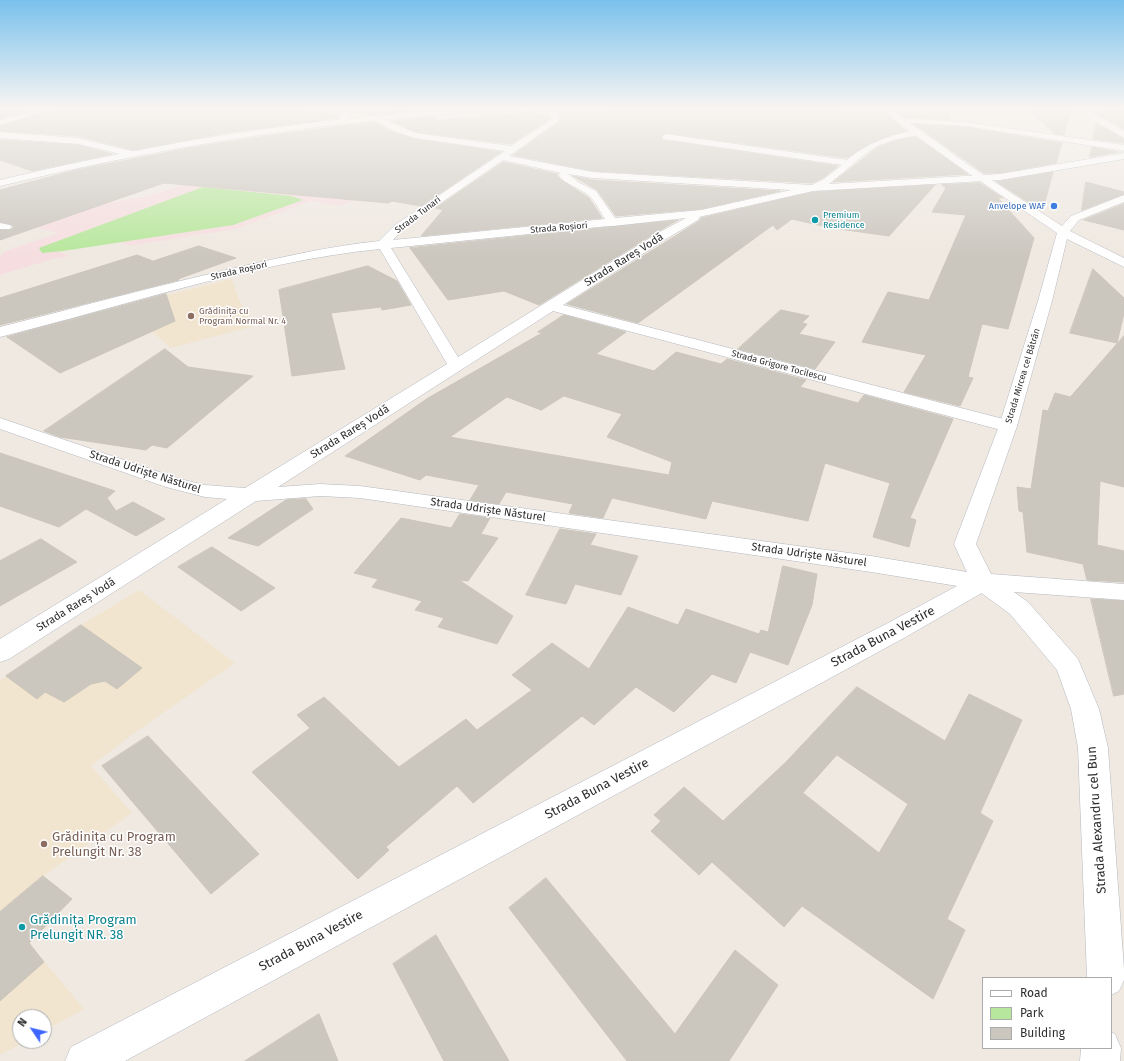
<!DOCTYPE html>
<html>
<head>
<meta charset="utf-8">
<style>
	body { margin:0 }
	#map { position:relative; width:1124px; height:1061px; overflow:hidden; background:#efe9e1; font-family:"Fira Sans",sans-serif }
	canvas { display:block }
	.legend { position:absolute; left:982px; top:977px; width:130px; height:72px; box-sizing:border-box; background:#fff; border:1px solid #ababab; margin:0; padding:5px 7px; list-style:none; font-size:12px; color:#2e2e2e }
	.legend li { display:flex; align-items:center; gap:8px; height:20px }
	.legend b { width:20px; border:1px solid #ababab }
	.north { position:absolute; left:12px; top:1009px; width:40px; height:40px; box-sizing:border-box; background:#fff; border:1px solid #ababab; border-radius:50%; rotate:305deg; font-size:11px; font-weight:700; line-height:16px; text-align:center; color:#2e2e2e }
	.north::after { content:''; display:block; margin:auto; width:14px; height:18px; background:#3e66ff; clip-path:polygon(50% 0,100% 100%,50% 72%,0 100%) }
</style>
</head>
<body>
<div id="map">
<canvas width="1124" height="1061"></canvas>
<ul class="legend">
<li><b style="height:5px;background:#fff"></b>Road</li>
<li><b style="height:11px;background:#b7e79c"></b>Park</li>
<li><b style="height:11px;background:#cbc7bf"></b>Building</li>
</ul>
<div class="north">N</div>
</div>
<script>
const ctx = document.querySelector('canvas').getContext('2d');
ctx.lineJoin = 'round';
function fillPath(path, color) {
  ctx.fillStyle = color;
  ctx.fill(path, 'evenodd');
}
function stroke(path, color, width, dash) {
  ctx.strokeStyle = color;
  ctx.lineWidth = width;
  ctx.lineCap = dash ? 'butt' : 'round';
  ctx.setLineDash(dash || []);
  ctx.stroke(path);
}
function label(font, color, halo, rows, align = 'center') {
  ctx.font = font + ' "Fira Sans",sans-serif';
  ctx.lineWidth = 3;
  ctx.setLineDash([]);
  ctx.textBaseline = 'middle';
  ctx.strokeStyle = halo;
  ctx.fillStyle = color;
  for (const [text, x, y, turn = 0] of rows) {
    ctx.save();
    ctx.translate(x, y);
    ctx.rotate((+turn || 0) * Math.PI / 180);
    ctx.textAlign = isNaN(turn) ? turn : align;
    if (halo) ctx.strokeText(text, 0, 0);
    ctx.fillText(text, 0, 0);
    ctx.restore();
  }
}
fillPath(new Path2D(`
	M232 279 239 300 254 326 171 348 123 306Z
	M139 590 235 663 137 731 91 766 132 813 43 876 72 899 29 943 84 1009 44 1031V1017H20V1041H26L0 1055V680L81 625Z`), '#f1e5d0');
fillPath(new Path2D(`
	M218 173 397 184 340 206 311 201 236 229 130 246 90 231 51 249 70 256 53 259 0 275V256L8 250 58 233 26 225 104 204 152 195Z`), '#f6dee0');
fillPath(new Path2D(`
	M203 187 291 196 303 200 233 225 63 251 42 253 39 248Z`), '#b7e79c');
const building = new Path2D(`
	M0 107H41L0 118Z
	M61 107H299L339 115V118L225 133 133 150 78 136 0 131V126Z
	M390 107H426L428 109 368 115 366 110 389 109Z
	M630 107H805L864 110 885 112 906 131 871 143 847 158 666 133 661 137 663 140 838 166 823 178 812 183 593 171 513 155 559 122 561 117 558 113Z
	M1026 107H1072L1064 135 1055 134Z
	M1098 107H1124V129L1097 114Z
	M899 109 946 111 950 120 904 117 900 113Z
	M535 112 539 115 547 114 550 118V119L511 144 416 132 392 121 434 117 436 120Z
	M374 122 395 133 415 139 501 152 421 206 392 201 388 203 164 183 0 240V230H10L14 227 10 224 0 222V190L76 170 189 148 265 136Z
	M1096 123 1124 139V143L1093 139Z
	M914 124 966 127 1062 143 1056 163 1000 173H984Z
	M916 137 968 174 833 182 878 147 897 140Z
	M0 140 78 145 112 154 32 171 0 160Z
	M1092 147 1118 152 1090 157Z
	M503 162 557 174V176L564 182 589 198 602 218 421 236 443 210 436 208Z
	M1053 172 1043 209 1036 207 997 182Z
	M573 176 593 180 780 191 701 209 616 216 597 190Z
	M1086 182 1124 192V194L1082 210Z
	M980 183 1003 198 997 197 1034 238 1008 329 982 324 968 377 973 378 960 406 904 392 926 355 862 342 888 292 929 300 966 215 932 212 946 188 942 185Z
	M935 185 889 236 832 228 792 219 777 230 773 225 638 323 567 304 699 221 701 218 813 192Z
	M1124 204V230L1084 220Z
	M678 220 657 232 539 305 504 291 448 300 410 248Z
	M199 246 236 258 178 279 179 280 0 325V298L137 255 153 261Z
	M368 266 397 281 411 305 382 310 381 307 331 313 345 369 292 376 279 290Z
	M1093 269 1124 298V313L1117 343 1070 333Z
	M166 294 175 321 60 373 7 337Z
	M781 310 809 316 802 323 807 324 799 334 835 342 815 369 738 349Z
	M564 315 626 332 596 354 654 371 676 352 721 364 727 359 806 380 800 387 858 403 864 395 953 419 910 518 916 520 909 547 873 537 890 483 825 463 808 521 712 501 706 519 612 498 603 518 569 513 573 504 506 492 499 504 470 500 479 485 426 475 420 480 345 456 428 398 542 333 538 332ZM564 396 622 414 607 437 672 462 669 475 450 437 507 397 541 410Z
	M1124 336V487L1100 481 1097 545 1124 551V582L1087 580 1083 564 1027 552 1023 512 1019 511 1017 487 1031 489 1043 410 1048 411 1055 393 1070 397Z
	M165 349 188 367 253 376 167 448 152 445 146 450 60 437 44 431Z
	M0 453 115 491 107 498 116 511 133 502 165 519 136 536 86 509 59 527 0 506Z
	M306 499 313 509 258 546 228 538 286 500Z
	M460 514 490 518 481 534 498 538 468 581 459 580 513 616 497 644 438 627 444 618 415 610 422 601 372 587 378 579 354 573 401 518 451 528Z
	M560 529 596 534 590 545 638 556 621 595 575 584 566 604 526 595Z
	M41 539 77 562 0 606V561Z
	M212 547 220 552 275 588 241 611 178 567Z
	M783 566 817 574 812 605 788 665 750 652 736 683 712 674 674 712 636 687 594 725 582 716 473 803 457 786 386 847 389 850 358 879 252 772 310 728 297 715 324 697 399 767 466 719 477 730 532 690 512 675 552 643 589 669 628 607 678 625 686 609 759 634 758 636 761 630 768 632Z
	M1091 599 1124 601V694L1114 696Z
	M81 625 142 668 117 689 105 681 91 684 64 702 45 692 37 699 6 676Z
	M857 687 945 741 969 694 1022 720 980 813 993 821 947 919 965 930 933 999 802 906 784 927 712 862 699 875 651 831 661 821 654 815 684 787 723 821 786 762ZM837 755 908 804 879 853 803 793Z
	M148 736 259 854 211 894 102 766Z
	M43 876 72 899 29 943 44 962 0 1001V912Z
	M546 878 675 1034 735 950 778 985 729 1061H627L509 908Z
	M436 935 509 1061H444L393 964Z
	M319 1014 338 1061H245Z`);
fillPath(building, '#cbc7bf');
stroke(building, '#cbc5ba', 1);
const street = new Path2D(`
	M47 107H60L0 125V120Z
	M342 107H350L348 121 344 123 340 121Z
	M540 107H549L560 117 558 121 509 156 593 172 812 185 824 179 842 165 663 139 662 137 666 134 847 160C868 142 890 135 917 130L921 133 920 135 897 139 877 146 865 154 829 184 1000 174 1124 153V159L1000 180 813 191 699 217 700 218 698 220 666 239 563 305 1015 422 1017 426 1015 430 1008 432 1001 430 553 311 278 487 320 484 360 486 871 556 991 576 1028 602 1078 659 1099 709 1108 748 1124 969V980L1119 991 1111 995V978H1087L1078 748 1071 709 1057 670 1010 614 976 589 871 572 360 498 320 496 256 501 9 659 0 662V639L227 499 205 497 166 487 0 429V418L180 479 205 485 245 488 447 364 380 249C252 262 125 306 0 337V327C78 307 156 286 235 268 283 257 330 246 379 241L395 225 505 151 415 138 396 132 373 120V116C379 115 407 130 416 133L511 146 551 120 552 117ZM503 160 561 173 558 175C566 185 578 187 588 195 595 200 600 212 605 219L393 240 403 229ZM568 174 593 178 791 190 701 210 615 218 596 191 578 182ZM686 218 658 233 458 357 391 248 609 226H613Z
	M860 107H890L892 109C886 113 866 111 860 107Z
	M1080 107H1088L1089 111 1124 131V138L1083 114Z
	M897 118 966 122 1124 145V151L966 126 900 122 896 120Z
	M0 132 78 138 136 152 138 154 133 157 78 144 0 138Z
	M0 223 10 225 12 227 10 229H0Z
	M1111 1032 1115 1034 1121 1048 1120 1061H1080L1081 1048H1111Z`);
const secondary = new Path2D(`
	M476 107H508L504 109C437 115 370 120 303 129 201 142 100 162 0 186V180C100 156 200 137 301 124 359 116 418 112 476 107Z
	M882 107H891L903 118 970 166 1062 226 1071 216 1124 195V202L1079 220 1070 231 1124 258V267L1067 239 1052 301 1017 426 976 544 991 574 1124 584V600L987 590 904 638 125 1061H65L71 1047 886 624 970 579 954 544 999 426 1038 301 1057 233 964 170 897 122Z`);
stroke(street, '#b4b7c1', 1);
stroke(secondary, '#b4b7c1', 1);
fillPath(street, '#fff');
fillPath(secondary, '#fff');
const sky = ctx.createLinearGradient(0, 0, 0, 256);
sky.addColorStop(0, '#79c1ec');
sky.addColorStop(0.42, '#f8f5f2');
sky.addColorStop(1, '#f8f5f200');
ctx.fillStyle = sky;
ctx.fillRect(0, 0, 1124, 256);
for (const [x, y, r, color] of [
	[1054,206,4,"#3f7fe0"],
	[815,220,4,"#0f9aa8"],
	[191,316,4,"#8d6e63"],
	[44,844,4,"#8d6e63"],
	[22,927,4,"#0f9aa8"]
]) {
  const dot = new Path2D();
  dot.arc(x, y, r, 0, 2 * Math.PI);
  ctx.fillStyle = color;
  ctx.fill(dot);
  stroke(dot, '#fff', 1.5);
}
label('9px', '#366cbe', '#fff', [
	["Anvelope WAF",1046,206]
], 'right');
label('9px', '#2e2e2e', '#fff', [
	["Strada Tunari",418,215,-37],
	["Strada Roșiori",559,228,-5],
	["Strada Roșiori",239,271,-13],
	["Strada Grigore Tocilescu",779,366,15],
	["Strada Mircea cel Bătrân",1023,376,-73]
]);
label('9px', '#0d838f', '#fff', [
	["Premium",823,215],
	["Residence",823,225]
], 'left');
label('9px', '#785e54', '#fff', [
	["Grădinița cu",199,311],
	["Program Normal Nr. 4",199,321]
], 'left');
label('11px', '#2e2e2e', '#fff', [
	["Strada Rareș Vodă",624,260,-32],
	["Strada Rareș Vodă",350,432,-32],
	["Strada Udriște Năsturel",145,472,18],
	["Strada Udriște Năsturel",488,510,8],
	["Strada Udriște Năsturel",809,555,8],
	["Strada Rareș Vodă",76,605,-32]
]);
label('13px', '#2e2e2e', '#fff', [
	["Strada Buna Vestire",883,637,-28],
	["Strada Buna Vestire",597,789,-28],
	["Strada Alexandru cel Bun",1097,820,-94],
	["Strada Buna Vestire",311,941,-28]
]);
label('13px', '#785e54', '#fff', [
	["Grădinița cu Program",52,837],
	["Prelungit Nr. 38",52,852]
], 'left');
label('13px', '#0d838f', '#fff', [
	["Grădinița Program",30,920],
	["Prelungit NR. 38",30,935]
], 'left');
</script>
</body>
</html>
